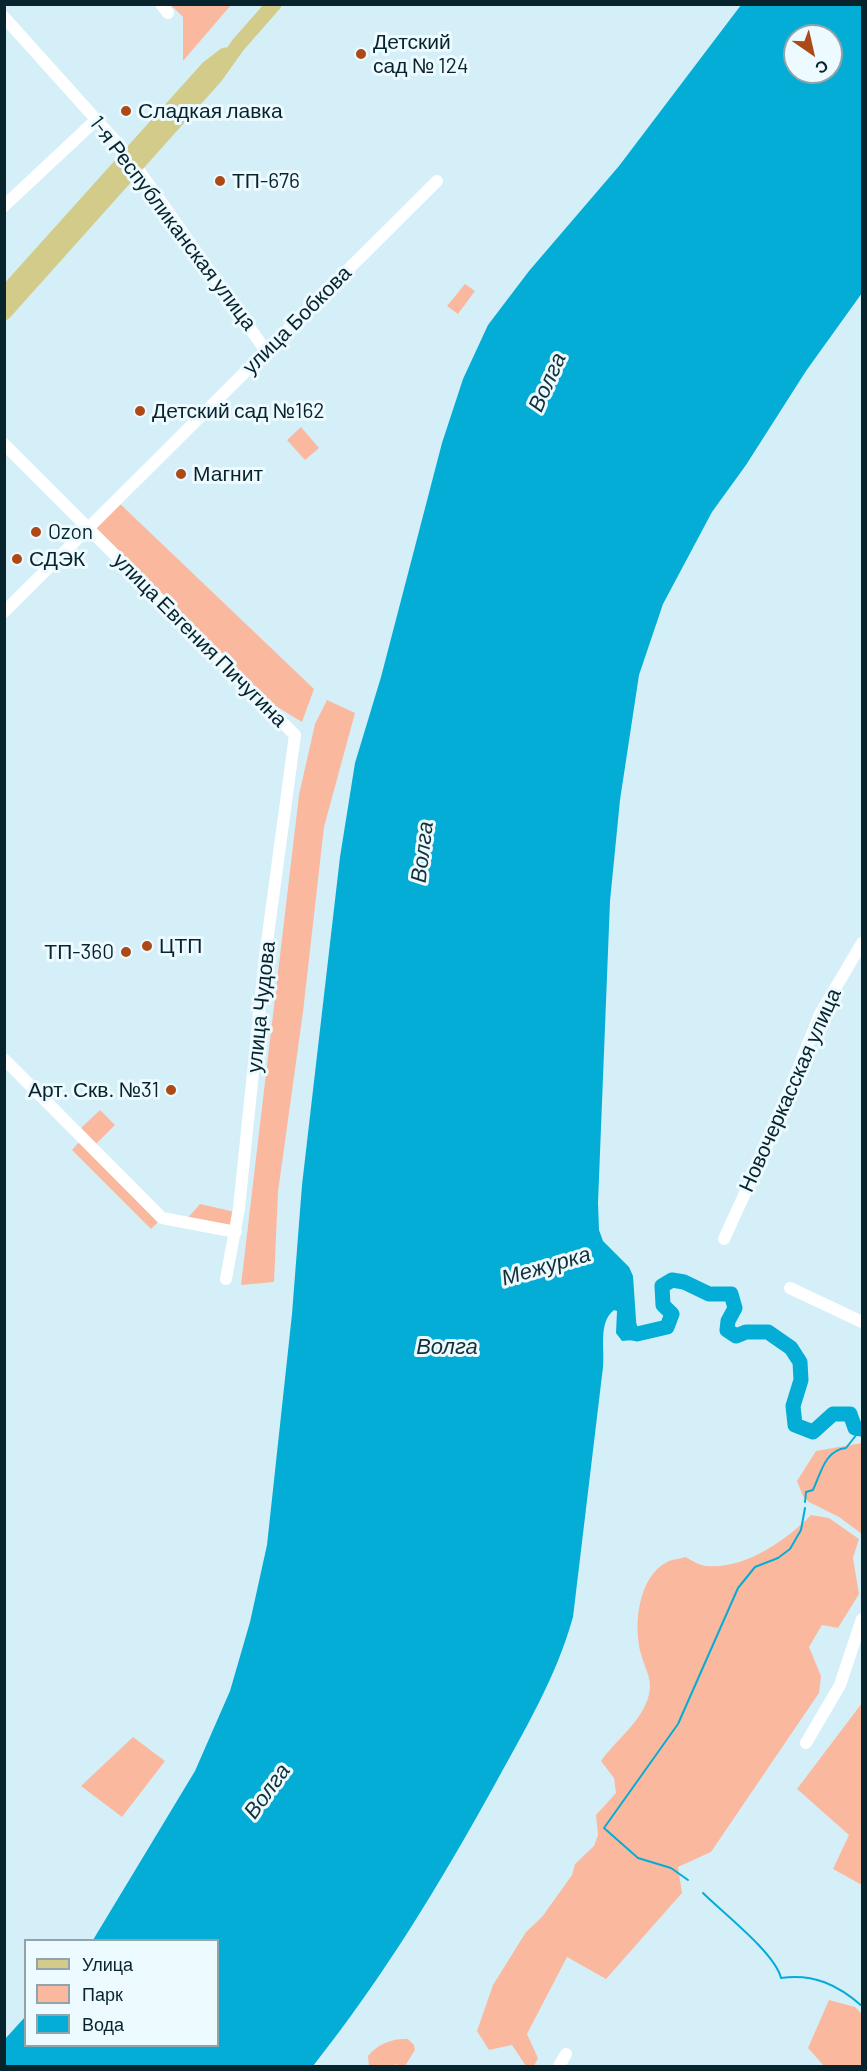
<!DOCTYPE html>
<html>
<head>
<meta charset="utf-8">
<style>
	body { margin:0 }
	#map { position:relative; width:867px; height:2071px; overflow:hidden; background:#d5eff9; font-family:Barlow,sans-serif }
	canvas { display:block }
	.frame { position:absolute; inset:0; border:6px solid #07242d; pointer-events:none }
	.legend { position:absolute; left:24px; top:1939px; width:195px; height:108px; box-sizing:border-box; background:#edfaff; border:2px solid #91a4ab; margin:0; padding:8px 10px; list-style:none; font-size:18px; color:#07242d }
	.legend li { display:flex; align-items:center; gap:12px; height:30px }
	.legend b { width:30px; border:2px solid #91a4ab }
	.north { position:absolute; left:783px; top:24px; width:60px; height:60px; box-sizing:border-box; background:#edfaff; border:2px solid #91a4ab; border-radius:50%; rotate:146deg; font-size:16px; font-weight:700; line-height:24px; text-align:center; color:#07242d }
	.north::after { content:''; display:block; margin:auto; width:21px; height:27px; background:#ad4917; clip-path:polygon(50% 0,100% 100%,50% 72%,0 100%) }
</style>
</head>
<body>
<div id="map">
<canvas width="867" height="2071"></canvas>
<div class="frame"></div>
<ul class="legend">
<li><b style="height:8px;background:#d2cb89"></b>Улица</li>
<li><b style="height:16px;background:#fab99f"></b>Парк</li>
<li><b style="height:16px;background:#04add6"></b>Вода</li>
</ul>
<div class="north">С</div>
</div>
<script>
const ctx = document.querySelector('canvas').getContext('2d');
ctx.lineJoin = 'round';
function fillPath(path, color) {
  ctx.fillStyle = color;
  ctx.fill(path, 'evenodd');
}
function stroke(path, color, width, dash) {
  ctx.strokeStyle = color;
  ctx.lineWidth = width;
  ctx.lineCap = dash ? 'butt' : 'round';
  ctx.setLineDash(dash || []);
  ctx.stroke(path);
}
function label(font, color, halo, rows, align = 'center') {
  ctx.font = font + ' Barlow,sans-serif';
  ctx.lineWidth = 6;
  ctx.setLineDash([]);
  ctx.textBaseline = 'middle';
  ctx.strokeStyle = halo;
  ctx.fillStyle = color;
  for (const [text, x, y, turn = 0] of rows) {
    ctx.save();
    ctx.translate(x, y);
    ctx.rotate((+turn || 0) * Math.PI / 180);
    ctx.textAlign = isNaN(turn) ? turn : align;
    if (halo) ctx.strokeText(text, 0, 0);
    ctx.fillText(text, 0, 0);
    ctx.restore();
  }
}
fillPath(new Path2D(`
	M171 5H231L183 61V17Z
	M465 284 475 291 458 314 447 306Z
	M301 427 319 448 305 460 287 440Z
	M116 500 314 689 302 722 251 691 88 528Z
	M327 700 355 713 324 827 303 1012 278 1192 274 1282 241 1285 299 795 315 724Z
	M100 1110 115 1125 95 1145 80 1129Z
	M81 1140 160 1220 151 1229 72 1150Z
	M200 1204 235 1212 233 1228 186 1220Z
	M862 1443V1534L839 1517 809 1502 803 1496 797 1481 816 1451Z
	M811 1515 829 1518 859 1539 853 1558 859 1594 838 1628 822 1625 809 1647 821 1676 819 1693 711 1852 678 1867 682 1893 606 1979 567 1957 527 2034 538 2058 534 2066H526L512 2045 489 2050 477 2031 493 1985 526 1932 542 1917 572 1875 575 1864 594 1846 598 1835 596 1815 616 1793 614 1778 601 1761C616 1740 640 1723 648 1698 654 1680 645 1670 641 1654 633 1626 638 1577 667 1562 673 1559 680 1559 685 1557 692 1560 700 1566 707 1566 746 1569 785 1541 811 1515Z
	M862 1703V1885L833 1869 849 1835 797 1789Z
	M133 1737 165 1761 122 1817 81 1786Z
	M829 2000 855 2007 862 2014V2066H824L808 2048Z
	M408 2039 414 2045 415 2050 405 2066H397L396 2064 392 2066H369L368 2056C377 2044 393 2038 408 2039Z`), '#fab99f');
fillPath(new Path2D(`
	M741 5H862V293L806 371 746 465 712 512 663 604 639 675 620 800 610 901 598 1203 599 1230 603 1241 629 1267 633 1276 637 1334 632 1340 622 1341 616 1333 617 1311 614 1310C598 1322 605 1349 603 1367L573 1617C556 1678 524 1731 494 1786 440 1884 382 1979 313 2066H5V2039L25 2017 26 2046H218V1940H93L195 1771 230 1691 250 1622 267 1545 292 1314 302 1185 340 857 355 763 381 677 442 443 463 379 488 325 529 271 619 166ZM795 36H831V72H795Z`), '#04add6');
stroke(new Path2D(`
	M805 1502 806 1492 813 1490C821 1473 825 1450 846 1448L861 1429
	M688 1880 671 1868 638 1858 604 1828 678 1724 738 1588 755 1567 778 1558 790 1549 801 1530 805 1508
	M703 1893C723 1913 775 1953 781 1978 813 1973 838 1985 862 2006`), '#04add6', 2);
stroke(new Path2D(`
	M627 1321 632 1333 637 1334 667 1327 672 1314 663 1305 662 1286 672 1280 684 1282 709 1294H731L735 1308 728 1321 727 1330 736 1336 746 1332H768L791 1348 800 1362 801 1380 793 1406 795 1425 813 1432 833 1414H850L855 1428 862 1429`), '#04add6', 15);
stroke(new Path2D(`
	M161 4 168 13
	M4 17 128 155 266 351
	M4 206 97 119
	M4 444 295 735 265 957 239 1208 226 1279
	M4 612 437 181
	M4 1059 162 1218 236 1232
	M724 1239 772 1134 820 1014 862 943
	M790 1288 862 1322
	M806 1743 840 1685 862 1619
	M559 2066 566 2054`), '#fff', 12);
stroke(new Path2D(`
	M4 295 208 68 225 55
	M4 313 216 76 238 45 274 4`), '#d2cb89', 15);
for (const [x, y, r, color] of [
	[361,54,6,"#ad4917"],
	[126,111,6,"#ad4917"],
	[220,181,6,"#ad4917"],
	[140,411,6,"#ad4917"],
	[181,474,6,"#ad4917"],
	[36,532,6,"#ad4917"],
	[17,559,6,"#ad4917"],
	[147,946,6,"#ad4917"],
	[126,952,6,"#ad4917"],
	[171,1090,6,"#ad4917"]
]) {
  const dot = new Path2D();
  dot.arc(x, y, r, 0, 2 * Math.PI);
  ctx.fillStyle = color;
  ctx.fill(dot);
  stroke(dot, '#edfaff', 2);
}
label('21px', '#07242d', '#edfaff', [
	["Детский",373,42],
	["сад № 124",373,66],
	["Сладкая лавка",138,111],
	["ТП-676",232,181],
	["Детский сад №162",152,411],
	["Магнит",193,474],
	["Ozon",48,532],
	["СДЭК",29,559],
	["ЦТП",159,946],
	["ТП-360",114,952,"right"],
	["Арт. Скв. №31",159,1090,"right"]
], 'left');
label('21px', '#07242d', '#edfaff', [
	["1-я Республиканская улица",173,223,53],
	["улица Бобкова",297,320,-45],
	["улица Евгения Пичугина",200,640,45],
	["улица Чудова",261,1007,-84],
	["Новочеркасская улица",790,1090,-66]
]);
label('italic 22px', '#133039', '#edfaff', [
	["Волга",547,382,-66],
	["Волга",422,852,-83],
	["Межурка",546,1266,-16],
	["Волга",447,1347],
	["Волга",267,1791,-54]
]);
</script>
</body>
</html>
